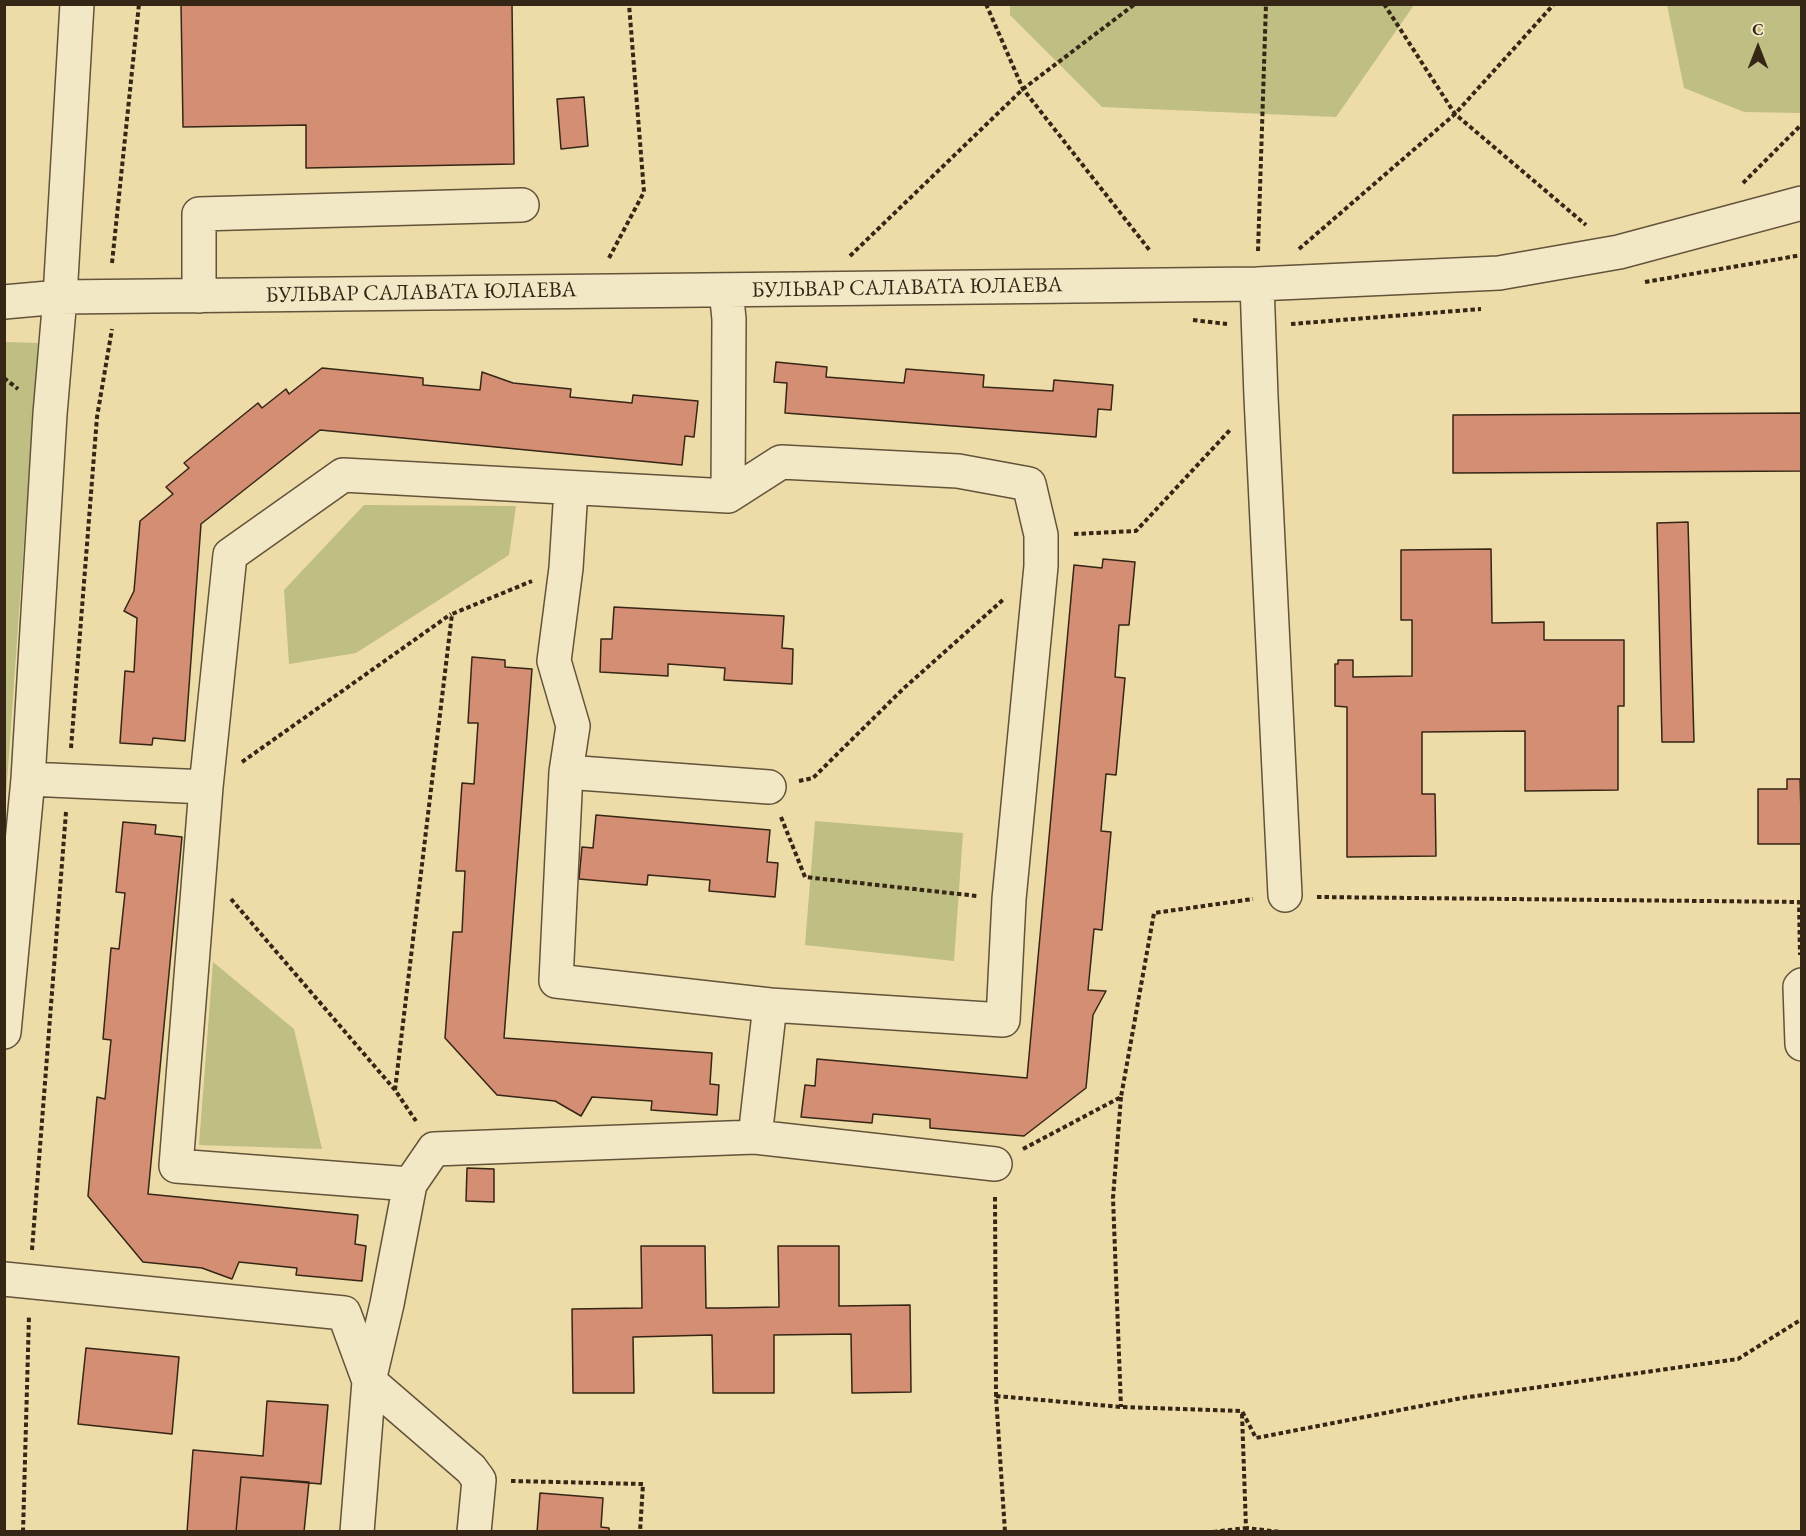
<!DOCTYPE html>
<html>
<head>
<meta charset="utf-8">
<style>
	body { margin:0 }
	#map { position:relative; width:1806px; height:1536px; overflow:hidden; background:#eddba8; font-family:"EB Garamond",serif }
	canvas { display:block }
	.frame { position:absolute; inset:0; border:6px solid #352615; pointer-events:none }
	.north { position:absolute; left:1728px; top:18px; width:60px; height:60px; -webkit-text-stroke:4px #f3e8c6; paint-order:stroke; rotate:0deg; font-size:16px; font-weight:700; line-height:24px; text-align:center; color:#352615 }
	.north::after { content:''; display:block; margin:auto; width:21px; height:27px; background:#352615; clip-path:polygon(50% 0,100% 100%,50% 72%,0 100%) }
</style>
</head>
<body>
<div id="map">
<canvas width="1806" height="1536"></canvas>
<div class="frame"></div>
<div class="north">С</div>
</div>
<script>
const ctx = document.querySelector('canvas').getContext('2d');
ctx.lineJoin = 'round';
function fillPath(path, color) {
  ctx.fillStyle = color;
  ctx.fill(path, 'evenodd');
}
function stroke(path, color, width, dash) {
  ctx.strokeStyle = color;
  ctx.lineWidth = width;
  ctx.lineCap = dash ? 'butt' : 'round';
  ctx.setLineDash(dash || []);
  ctx.stroke(path);
}
function label(font, color, halo, rows, align = 'center') {
  ctx.font = font + ' "EB Garamond",serif';
  ctx.lineWidth = 5;
  ctx.setLineDash([]);
  ctx.textBaseline = 'middle';
  ctx.strokeStyle = halo;
  ctx.fillStyle = color;
  for (const [text, x, y, turn = 0] of rows) {
    ctx.save();
    ctx.translate(x, y);
    ctx.rotate((+turn || 0) * Math.PI / 180);
    ctx.textAlign = isNaN(turn) ? turn : align;
    if (halo) ctx.strokeText(text, 0, 0);
    ctx.fillText(text, 0, 0);
    ctx.restore();
  }
}
fillPath(new Path2D(`
	M1010 5V4L1414 5 1336 117 1102 107 1010 15Z
	M1667 5H1801V113L1744 112 1684 88Z
	M5 342 38 343 5 811 4 342Z
	M364 505 516 506 509 555 356 653 289 664 284 590Z
	M815 821 963 833 954 961 805 945Z
	M213 962 294 1029 322 1149 199 1145Z`), '#bfbe83');
const building = new Path2D(`
	M181 4H512L514 164 306 168V125L183 127Z
	M584 97 588 146 561 149 557 99Z
	M776 362 827 367 826 377 904 383 906 369 984 375 983 387 1053 391 1054 380 1113 385 1111 410 1098 409 1096 437 785 413 787 383 774 382Z
	M322 368 423 378V385L480 390 482 372 513 383 571 389 570 397 632 403 633 395 698 401 694 437 685 436 682 465 320 430 201 524 185 741 153 738 152 745 120 743 125 671 134 672 137 618 124 611 134 591 140 521 173 494 166 487 189 468 184 463 258 403 262 408 286 389 289 394Z
	M1802 413V471L1453 473V415Z
	M1688 522 1694 742H1662L1657 523Z
	M1491 549 1492 623 1544 622V640H1624V706H1618V790L1525 791V731L1422 732V794H1435L1436 856 1347 857V707L1335 706V664H1338V660H1353V677L1412 676V620H1401V550Z
	M1103 559 1135 562 1129 625H1119L1115 677 1125 678 1116 775 1106 774 1101 831 1111 832 1102 930 1094 929 1088 990 1106 991 1093 1015 1086 1088 1024 1136 930 1128V1119L873 1114 872 1123 801 1117 805 1085 815 1086 817 1059 1027 1078 1074 565 1102 568Z
	M614 607 784 616 782 648 793 649 792 684 724 680 725 668 668 664V676L600 672 601 639H612Z
	M472 657 505 660V667L532 669 504 1038 712 1053 710 1084 719 1085 717 1115 651 1110 652 1101 592 1097 581 1116 555 1101 497 1095 445 1038 453 932H462L465 871H456L462 783 474 784 478 723H468Z
	M1787 779H1800L1802 844H1758V789H1787Z
	M596 815 770 830 767 862 778 863 775 897 709 891 710 880 648 875 647 885 579 879 582 847 593 848Z
	M123 822 156 825 155 834 182 837 148 1194 358 1215 355 1244 366 1246 362 1281 296 1275 297 1268 239 1262 232 1279 202 1268 143 1262 88 1196 97 1097 105 1099 111 1040 103 1039 111 948 119 949 125 893 116 892Z
	M467 1168 494 1169V1202L466 1201Z
	M641 1246H705L706 1308H725L779 1307 778 1246H839V1306L910 1305 911 1392 852 1393 851 1334 774 1335V1393H713L712 1335 633 1337 634 1393H573L572 1309 642 1308Z
	M86 1348 179 1357 172 1434 78 1424Z
	M267 1401 328 1405 321 1484 241 1477 236 1532H187L193 1450 263 1456Z
	M241 1477 309 1482 304 1532H236Z
	M540 1493 603 1498 601 1527 609 1528V1532H537Z`);
fillPath(building, '#d38e73');
stroke(building, '#352615', 1.5);
const minor = new Path2D(`
	M1257 284 1261 397 1285 895
	M199 296V214L522 205
	M4 302 60 297 1257 284 1499 273 1619 252 1802 203
	M571 489 566 568 554 661 573 726 566 772 556 981 770 1005
	M566 772 769 787
	M28 779 206 787
	M1802 985 1800 987 1802 1044
	M4 1032 28 779 50 414 60 297 77 4
	M755 1137 995 1164
	M410 1184 434 1149 755 1137 770 1005 1003 1020 1009 899 1041 566V535L1029 484 958 471 781 462 728 496
	M4 1279 344 1313 369 1381 471 1469 479 1480 474 1532
	M357 1532 369 1381 387 1304 410 1184 176 1166 206 787 230 555 343 475 728 496 729 319 726 290`);
stroke(minor, '#63533a', 36);
stroke(new Path2D(`
	M986 4 1023 89 1151 252
	M1384 4 1455 114 1586 225
	M1743 183 1802 124
	M1299 249 1455 114 1554 4
	M1258 251 1266 4
	M850 256 1023 89 1135 4
	M609 258 644 192 629 4
	M112 263 139 4
	M1645 282 1802 255
	M1193 320 1227 324
	M1291 324 1481 309
	M4 378 18 389
	M1074 534 1136 531 1230 430
	M71 748 97 417 112 329
	M242 762 451 614
	M799 781 813 778 904 688 1005 598
	M781 817 805 877 977 896
	M1317 897 1799 902 1800 955
	M231 899 395 1090 416 1121
	M395 1090 452 614 532 581
	M1121 1097 1113 1198 1121 1407
	M1023 1149 1121 1097 1154 913 1253 899
	M995 1197 996 1396 1005 1532
	M32 1250 66 812
	M996 1396 1121 1407 1242 1411 1256 1438 1462 1398 1738 1359 1802 1319
	M1242 1414 1246 1528 1280 1532
	M511 1481 643 1484 640 1532
	M23 1532 29 1315
	M1213 1532 1246 1528`), '#352615', 4, [4.5, 3]);
stroke(minor, '#f3e8c6', 33);
label('22px', '#352615', '#f3e8c6', [
	["БУЛЬВАР САЛАВАТА ЮЛАЕВА",907,288,-1],
	["БУЛЬВАР САЛАВАТА ЮЛАЕВА",421,293,-1]
]);
</script>
</body>
</html>
